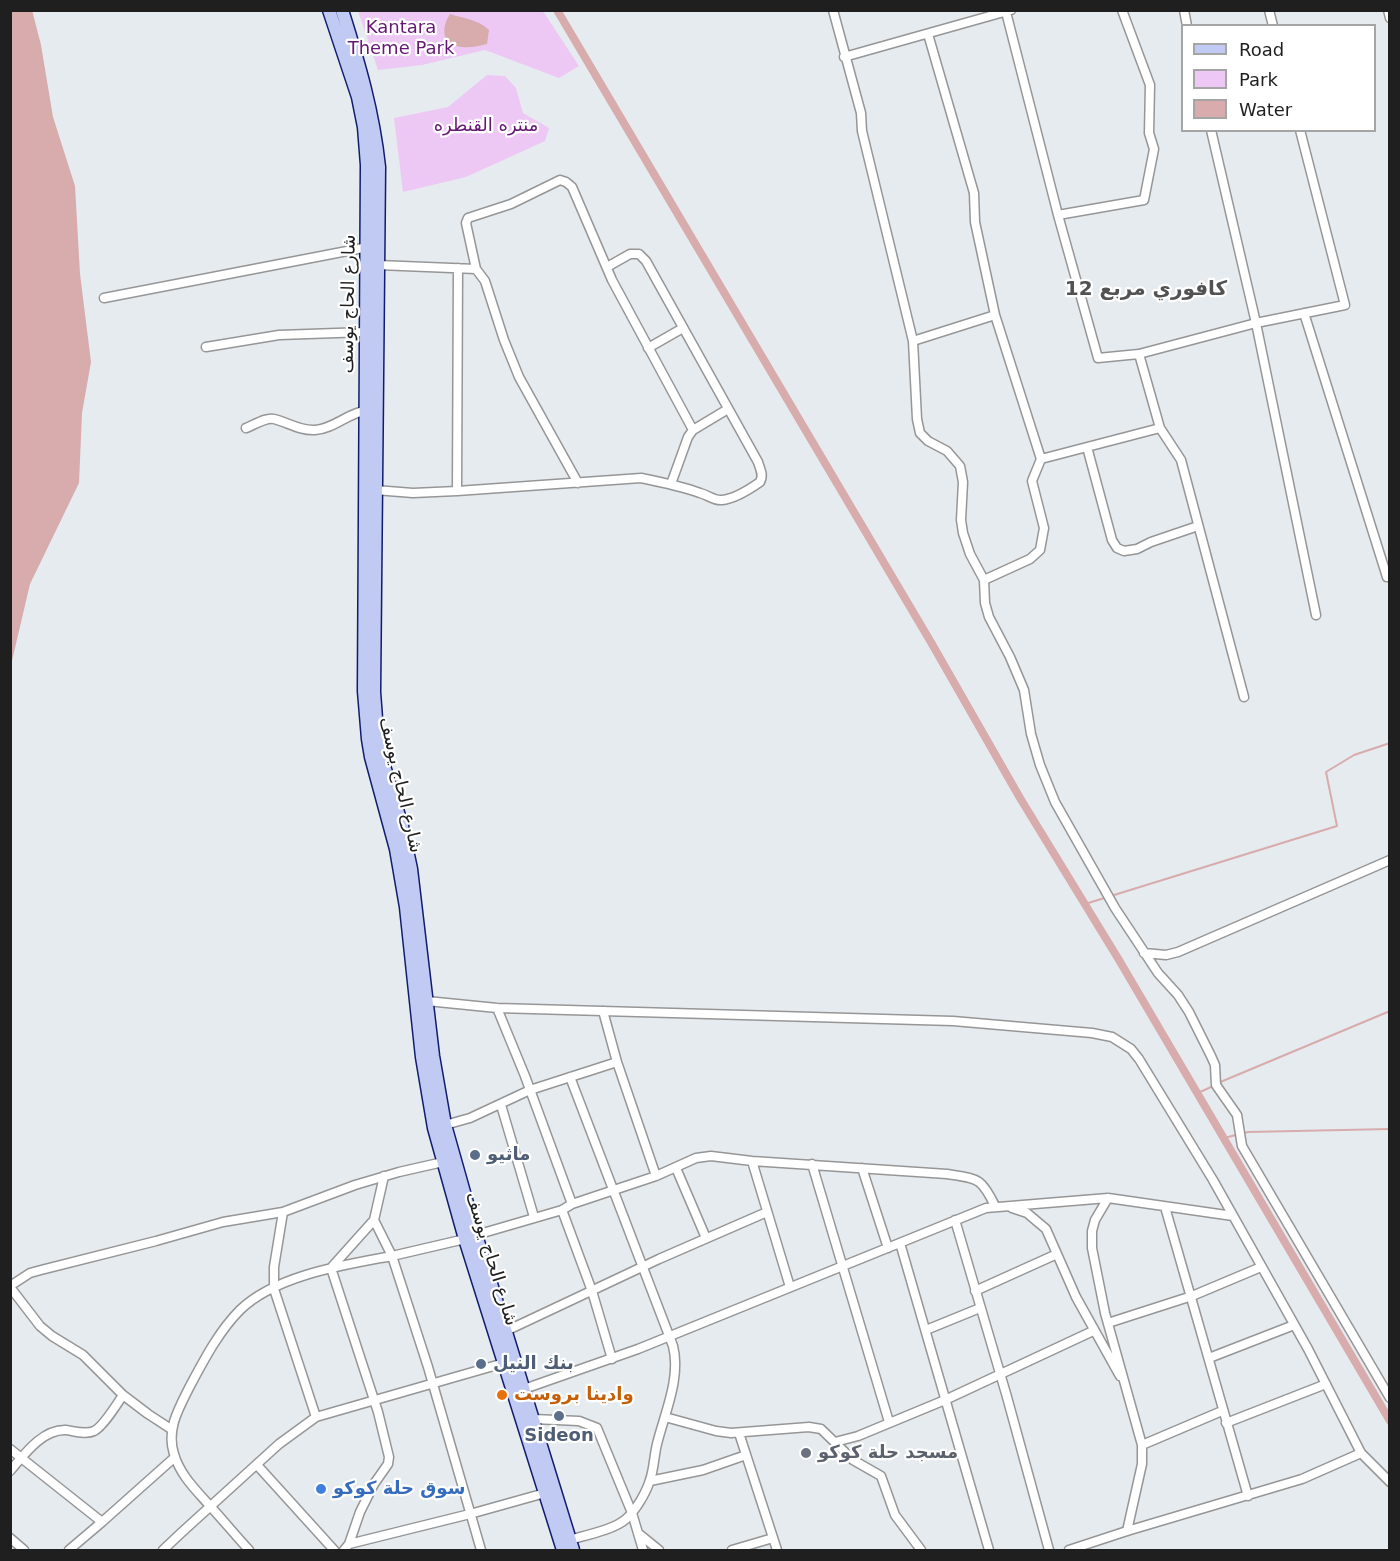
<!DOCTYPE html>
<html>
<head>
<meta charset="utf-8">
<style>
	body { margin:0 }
	#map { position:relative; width:1400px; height:1561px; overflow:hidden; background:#e6ebef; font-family:"DejaVu Sans",sans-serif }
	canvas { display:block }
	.frame { position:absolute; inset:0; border:12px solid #1f1f1f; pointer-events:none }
	.legend { position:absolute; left:1181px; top:24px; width:195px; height:108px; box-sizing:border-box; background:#fff; border:2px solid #a5a5a5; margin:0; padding:8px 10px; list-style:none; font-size:18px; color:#1f1f1f }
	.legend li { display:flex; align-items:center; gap:12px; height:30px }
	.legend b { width:30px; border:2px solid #a5a5a5 }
</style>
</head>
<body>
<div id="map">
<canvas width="1400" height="1561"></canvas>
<div class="frame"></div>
<ul class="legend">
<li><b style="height:8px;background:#c0caf3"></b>Road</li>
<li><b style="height:16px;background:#edc8f4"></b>Park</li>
<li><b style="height:16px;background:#d8abac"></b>Water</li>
</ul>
</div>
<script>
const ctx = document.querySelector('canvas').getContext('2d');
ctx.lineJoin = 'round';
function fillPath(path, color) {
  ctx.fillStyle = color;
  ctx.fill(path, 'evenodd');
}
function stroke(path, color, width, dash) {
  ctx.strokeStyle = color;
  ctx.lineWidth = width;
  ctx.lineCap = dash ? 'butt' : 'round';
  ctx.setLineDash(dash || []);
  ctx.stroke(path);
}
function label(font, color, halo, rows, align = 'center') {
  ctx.font = font + ' "DejaVu Sans","Noto Sans Arabic",sans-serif';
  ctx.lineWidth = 4.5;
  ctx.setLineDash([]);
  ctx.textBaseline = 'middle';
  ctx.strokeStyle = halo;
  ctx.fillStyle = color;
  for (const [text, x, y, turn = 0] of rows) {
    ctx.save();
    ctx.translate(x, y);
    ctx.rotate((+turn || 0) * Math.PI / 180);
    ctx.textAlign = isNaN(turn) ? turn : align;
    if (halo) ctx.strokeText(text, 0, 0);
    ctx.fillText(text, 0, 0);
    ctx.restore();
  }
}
fillPath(new Path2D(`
	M358 11H543L579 66 559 78 485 50 422 65 378 70Z
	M487 75 505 76 516 88 523 113 549 128 545 141 466 177 403 192 394 118 448 107Z`), '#edc8f4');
fillPath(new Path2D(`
	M32 10 41 45 53 117 75 186 80 274 91 362 82 413 79 483 30 584 11 665 10 11Z
	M450 14C465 19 477 19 489 30L487 44C479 46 470 48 462 47 441 45 441 28 450 14Z`), '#d8abac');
stroke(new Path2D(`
	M1085 904 1337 826 1326 772 1354 755 1390 743
	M1218 1083 1390 1011
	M1198 1093 1213 1086
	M1224 1138 1248 1132 1390 1129`), '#d8abac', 2);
stroke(new Path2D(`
	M557 10 932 644 1020 798 1119 960 1390 1421`), '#d8abac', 8);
const minor = new Path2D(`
	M833 10 861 113 862 131 913 341 917 419 920 433 928 441 947 451 960 466 963 482 961 520 963 533 970 554 984 580 985 603 989 617 1010 657 1024 690 1031 734 1040 765 1055 802 1115 908 1158 973 1178 995 1189 1012 1211 1056 1215 1065 1216 1085 1237 1115 1242 1146 1390 1398
	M1184 10 1187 26
	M1269 10 1273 26
	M1388 10 1390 18
	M1006 12 1058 215 1098 358 1139 354 1256 323 1345 305 1300 130
	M844 57 1011 10
	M1211 130 1256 323 1316 615
	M1058 215 1144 200 1154 149 1149 133 1150 85 1122 10
	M378 265 476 269
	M104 298 368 247
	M1304 313 1387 577H1390
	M995 315 1041 459
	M913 341 995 315 975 222 974 193 928 34
	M206 347 279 335 366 332
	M648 348 683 328
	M1139 354 1160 428 1181 460 1244 697
	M246 428C254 425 266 417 274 419 287 422 300 431 315 430 333 429 347 414 364 411
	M1087 447 1112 540 1117 548 1124 551 1137 549 1151 542 1198 526
	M578 483 519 377 504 340 485 281 476 269 466 223 468 218 511 204 560 180 566 182 572 187 612 280 693 430
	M671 484 688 437 693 430 728 409
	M375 490 413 493 457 491 641 478C661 482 681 486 700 493 708 495 714 501 722 500 735 499 750 489 760 482 764 475 760 469 758 462L646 261 639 254H630L607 267
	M457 491 458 268
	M984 580 1030 559 1040 550 1044 528 1032 481 1041 459 1160 428
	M1144 953 1166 955 1178 952 1390 860
	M427 1001 497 1008 953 1021 1092 1033 1112 1037 1131 1049 1139 1059 1213 1180 1308 1349 1361 1453 1390 1482
	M497 1008 525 1076 572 1204
	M603 1011 617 1062 656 1176
	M501 1105 534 1217
	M445 1125 470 1118 530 1090 617 1062
	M752 1161 790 1287
	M812 1164 889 1422
	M676 1168 706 1238
	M862 1168 888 1248
	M1108 1198 1095 1220 1092 1231V1248L1105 1313 1142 1445V1464L1127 1531
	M1165 1207 1248 1496
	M1012 1208 1027 1213 1046 1229 1076 1297 1120 1376
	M562 1210 592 1291 612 1359
	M283 1212 274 1267V1289L316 1417
	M955 1220 1007 1397 1049 1550
	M476 1235 562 1210 572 1204 656 1176 696 1158 711 1156 752 1161 947 1174C978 1179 981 1177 995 1206
	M465 1239 392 1256 428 1367 481 1550
	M900 1243 989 1550
	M10 1286 30 1273 41 1270 156 1241 223 1222 283 1212 355 1185 399 1172 443 1162
	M10 1287 40 1326 52 1336 83 1355 123 1395 148 1414 171 1429
	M975 1291 1057 1254
	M1108 1323 1192 1296 1261 1267
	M926 1330 980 1308
	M506 1331 659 1259 767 1212
	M1209 1358 1294 1325
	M524 1389 638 1349 986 1208 1108 1198 1233 1216
	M665 1417 716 1431 731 1433 809 1427 821 1429 853 1460 881 1476 895 1515 921 1550
	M533 1419 579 1421 597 1428 632 1513 643 1550
	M1226 1423 1326 1384
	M739 1433 777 1550
	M835 1442 858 1436 945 1400 1093 1331
	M1142 1445 1222 1411
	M10 1449 102 1522 69 1550
	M257 1465 334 1550
	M10 1471C24 1455 42 1429 66 1430 74 1431 86 1435 94 1431 103 1427 117 1404 123 1395
	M650 1481 703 1470 746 1455
	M102 1522 175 1457
	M638 1533 659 1550
	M10 1538 24 1550
	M566 1541C582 1536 614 1530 626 1519 636 1510 646 1493 650 1480 654 1469 654 1456 657 1444 665 1412 681 1378 673 1346L570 1077
	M349 1544 360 1512 374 1484 388 1464 389 1457 378 1412 331 1268 374 1220
	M163 1550 181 1533 279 1444 316 1417 504 1363
	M249 1550C236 1536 223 1520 210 1506 196 1490 180 1475 174 1454 166 1429 179 1408 190 1386 204 1360 219 1331 240 1310 276 1275 344 1265 392 1256L374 1220 384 1176
	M344 1550 349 1544 470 1514 545 1493
	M732 1550 773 1538
	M1069 1550 1127 1531 1302 1479 1361 1453`);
const secondary = new Path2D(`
	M329 10 358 97 364 127 367 165 364 691 368 739 371 757 396 849 406 907 422 1057 434 1128 465 1239 563 1550
	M342 10C359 64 373 111 379 167L374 692 377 732 381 756 402 826 411 869 433 1056 445 1125 476 1235 573 1550`);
stroke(minor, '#969696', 11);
stroke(secondary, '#101d6d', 15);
stroke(minor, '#fff', 8);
stroke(secondary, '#c0caf3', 12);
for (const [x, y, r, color] of [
	[475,1155,6,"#5c6f8a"],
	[481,1364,6,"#5c6f8a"],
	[502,1395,6,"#e8710a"],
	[559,1416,6,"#5c6f8a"],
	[806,1453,6,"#6b7280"],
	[321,1489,6,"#3f7fe0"]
]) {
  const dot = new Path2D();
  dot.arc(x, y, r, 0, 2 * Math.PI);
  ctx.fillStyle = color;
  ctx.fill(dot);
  stroke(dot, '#fff', 2);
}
label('18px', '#651774', '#fff', [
	["Kantara",401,28],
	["Theme Park",401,49],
	["منتره القنطره",486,126]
]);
label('18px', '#1f1f1f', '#fff', [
	["شارع الحاج يوسف",349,304,-89],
	["شارع الحاج يوسف",400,785,77],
	["شارع الحاج يوسف",491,1259,73]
]);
label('bold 18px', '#4e5e75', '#fff', [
	["ماثيو",487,1155],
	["بنك النيل",493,1364],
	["Sideon",559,1436,"center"]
], 'left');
label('bold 18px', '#c56008', '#fff', [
	["وادينا بروست",514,1395]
], 'left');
label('bold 18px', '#5b616d', '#fff', [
	["مسجد حلة كوكو",818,1453]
], 'left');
label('bold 18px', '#366cbe', '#fff', [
	["سوق حلة كوكو",333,1489]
], 'left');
label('bold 20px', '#525252', '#fff', [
	["كافوري مربع 12",1146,290]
]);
</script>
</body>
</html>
